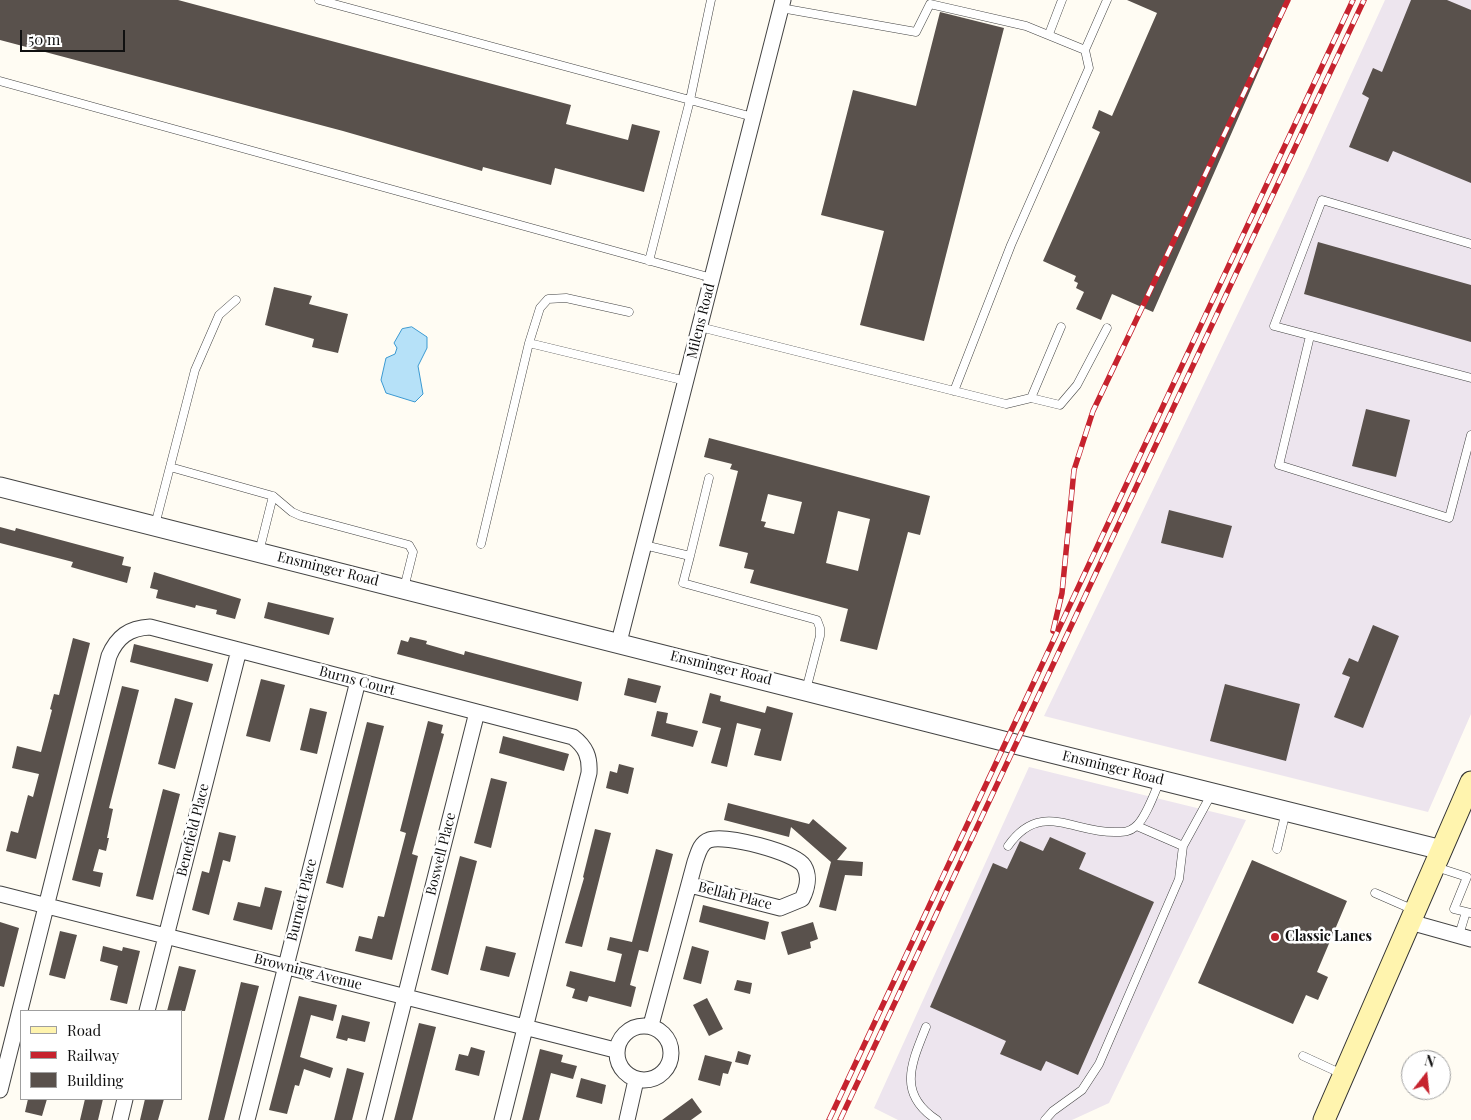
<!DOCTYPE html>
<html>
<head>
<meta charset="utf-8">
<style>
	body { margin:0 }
	#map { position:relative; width:1471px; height:1120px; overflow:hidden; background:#fffcf3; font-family:"Playfair Display",serif }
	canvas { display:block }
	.legend { position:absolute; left:20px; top:1010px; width:162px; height:90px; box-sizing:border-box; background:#fff; border:1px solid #9f9f9f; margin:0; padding:6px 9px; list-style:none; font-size:15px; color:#101010 }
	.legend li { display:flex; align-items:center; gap:10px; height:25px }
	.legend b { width:25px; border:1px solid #9f9f9f }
	.north { position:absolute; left:1401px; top:1050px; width:50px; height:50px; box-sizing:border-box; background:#fff; border:1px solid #9f9f9f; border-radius:50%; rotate:16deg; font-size:14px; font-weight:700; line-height:20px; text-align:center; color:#101010 }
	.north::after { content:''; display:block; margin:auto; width:18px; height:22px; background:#c6232e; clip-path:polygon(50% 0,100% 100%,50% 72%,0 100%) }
	.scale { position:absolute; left:20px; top:30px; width:105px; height:22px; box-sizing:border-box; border:2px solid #101010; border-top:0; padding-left:6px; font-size:15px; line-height:18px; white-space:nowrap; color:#101010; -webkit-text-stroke:4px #fff; paint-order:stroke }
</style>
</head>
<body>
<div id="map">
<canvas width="1471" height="1120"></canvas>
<ul class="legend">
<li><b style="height:6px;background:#fff4ae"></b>Road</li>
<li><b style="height:6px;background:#c6232e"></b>Railway</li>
<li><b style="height:14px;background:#59514c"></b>Building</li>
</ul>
<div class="north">N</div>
<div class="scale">50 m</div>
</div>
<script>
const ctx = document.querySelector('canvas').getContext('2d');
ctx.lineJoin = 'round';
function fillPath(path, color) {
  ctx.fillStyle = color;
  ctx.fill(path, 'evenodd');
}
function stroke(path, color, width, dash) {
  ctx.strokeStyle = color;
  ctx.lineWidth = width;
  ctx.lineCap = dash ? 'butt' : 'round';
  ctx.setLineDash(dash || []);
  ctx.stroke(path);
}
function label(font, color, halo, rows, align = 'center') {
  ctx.font = font + ' "Playfair Display",serif';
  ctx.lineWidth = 5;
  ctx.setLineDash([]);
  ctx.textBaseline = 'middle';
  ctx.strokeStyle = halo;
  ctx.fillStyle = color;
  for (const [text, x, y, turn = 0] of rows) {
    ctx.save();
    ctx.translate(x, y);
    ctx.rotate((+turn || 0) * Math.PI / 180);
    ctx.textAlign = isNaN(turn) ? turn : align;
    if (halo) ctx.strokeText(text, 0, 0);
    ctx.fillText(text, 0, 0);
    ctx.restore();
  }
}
fillPath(new Path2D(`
	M1385 0H1471V714L1428 812 1044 716 1308 168Z
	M1029 767 1246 820 1109 1103 1072 1120H898L874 1108Z`), '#ede5ee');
const water = new Path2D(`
	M412 327 427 337V348L418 366 423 394 415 402 386 393 381 380 386 358 395 354 397 348 394 343 402 329Z`);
fillPath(water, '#b6e1f8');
stroke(water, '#3b99d1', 1);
fillPath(new Path2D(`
	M0 0H178L571 105 566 124 628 140 632 124 660 131 644 192 555 168 551 185 483 167 482 171 343 131 0 40Z
	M1127 0H1290L1153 312 1112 294 1101 320 1076 309 1084 292 1076 288 1078 283 1074 281 1076 276 1043 261 1100 132 1092 128 1099 110 1112 116 1157 13Z
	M1411 0H1447L1471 10V183L1393 151 1388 162 1349 147 1369 98 1362 94 1373 68 1382 72Z
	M940 12 1004 28 924 341 860 325 884 231 821 215 853 90 916 106Z
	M1318 242 1471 285V342L1304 294Z
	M274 287 312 296 309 304 348 314 338 353 312 347 314 339 265 325Z
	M1366 409 1410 420 1396 477 1352 466Z
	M709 438 930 496 920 535 908 532 877 650 840 641 848 609 750 583 754 570 744 568 748 553 719 546 738 471 730 469 732 464 704 457ZM768 494 802 502 794 534 764 527 766 522 761 521ZM838 511 870 519 858 571 826 563Z
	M1169 510 1232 526 1223 558 1161 543Z
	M0 527 15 531 16 528 124 557 122 565 131 567 127 583 71 567 73 562 0 543Z
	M154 572 241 599 235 619 216 614 217 610 196 605 195 608 156 598 158 590 150 588Z
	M268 602 334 618 329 635 264 618Z
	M1373 625 1399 636 1363 728 1334 717 1350 677 1342 674 1349 658 1358 662Z
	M410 637 427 641 426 644 464 655 465 651 582 682 578 701 397 654 401 640 408 642Z
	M73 638 90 643 36 859 6 851 11 831 18 833 28 795 33 797 39 774 12 768 17 746 41 752 52 710 50 709 54 694 59 695Z
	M134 644 213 664 208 682 130 662Z
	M628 678 661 686 656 703 624 695Z
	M261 679 285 685 270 742 246 736Z
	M1225 684 1300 704 1286 761 1210 741Z
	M122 686 139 690 109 808 113 809 107 838H109L106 851 99 849 93 871 103 873 100 887 72 880Z
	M710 693 721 696 720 701 765 713 767 706 793 713 781 761 754 755 761 729 737 723 727 767 711 763 721 728 702 723Z
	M175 698 193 703 175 769 158 764Z
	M310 708 327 712 317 754 300 750Z
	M657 711 668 713 666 723 698 731 693 747 651 736Z
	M428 721 443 725 441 733 444 734 412 854 418 856 392 960 355 951 359 936 372 939 378 916 384 917 406 833 400 831Z
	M367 722 384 726 343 888 326 883Z
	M503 736 569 754 564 771 499 753Z
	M619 764 634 768 628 794 606 788 610 771 617 773Z
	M491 778 507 782 491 848 474 843Z
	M163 789 180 794 153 900 136 896Z
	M728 803 809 824 813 819 847 848 837 860 863 862 862 876 845 875 836 911 819 907 831 862 791 827 789 837 724 820Z
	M595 829 611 833 582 947 565 943 584 878 583 877Z
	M219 832 236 836 230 862 223 860 209 915 192 910 202 871 209 873Z
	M1050 837 1086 853 1079 869 1154 902 1078 1075 1046 1061 1041 1071 1000 1054 1006 1041 930 1007 993 863 1007 869 1020 841 1043 851Z
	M656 849 673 854 648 952 639 950 630 985 636 987 631 1007 589 996 587 1002 572 998 575 989 566 986 570 971 615 982 622 954 607 950 610 937 632 942Z
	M460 856 477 861 448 975 431 970Z
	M1252 860 1347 901 1317 972 1328 977 1318 1000 1306 995 1293 1024 1198 983Z
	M265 887 282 891 272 930 233 920 238 902 260 907Z
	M703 905 769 922 765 940 699 922Z
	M0 922 19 928 4 987 0 986Z
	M813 922 818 939 810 942 811 948 788 955 781 932Z
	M60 931 77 935 65 979 49 975Z
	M103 946 122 951 123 947 140 951 127 1004 110 1000 118 966 100 961Z
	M486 946 516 953 509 977 480 970Z
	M692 946 709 951 701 984 683 979Z
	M179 966 196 970 185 1011H167Z
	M737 980 752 983 750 994 734 990Z
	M241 982 259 986 224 1120H208Z
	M299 996 337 1005 333 1021 311 1015 300 1057 333 1068 330 1078 304 1069 299 1086 295 1085 287 1114 269 1110Z
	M707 998 723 1029 709 1036 693 1005Z
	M342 1015 370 1022 365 1042 348 1038 347 1041 336 1038Z
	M419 1023 436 1027 419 1093 412 1120H394Z
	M471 1047 485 1051 479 1076 455 1070 459 1054 468 1056Z
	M540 1049 563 1055 561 1062 577 1066 573 1079 551 1073 539 1120H522Z
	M738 1051 751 1055 748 1065 735 1062Z
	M705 1055 732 1062 728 1074 723 1073 720 1086 698 1080Z
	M347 1068 364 1073 352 1120H334Z
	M581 1078 606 1085 602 1104 576 1097Z
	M692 1098 702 1112 691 1120H662Z
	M28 1099H47L42 1116 25 1112Z
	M85 1099H103L98 1120H80Z
	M145 1099H164L158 1120H140Z`), '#59514c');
const service = new Path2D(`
	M319 0 753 117
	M781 8 916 32 930 4 1026 26 1085 50 1089 68 1011 245 954 391
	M1049 34 1062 0
	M1085 50 1107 0
	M0 81 712 278
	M1471 244 1322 200 1274 326 1471 378
	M649 261 690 100 711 0
	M700 327 1006 404 1031 398 1060 405 1077 385 1107 328
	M1310 336 1279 465 1449 518 1471 435
	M529 343 540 308 548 299 566 298 629 312
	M1031 398 1061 327
	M170 467 273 496 259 552
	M273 496 292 512 301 516 409 545 413 552 404 588
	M155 525 195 370 219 315 236 300
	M481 544 529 343 686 381
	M644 545 690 556 683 583 817 620 820 628V636L806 690
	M690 556 709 478
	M1137 826 1183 846
	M1008 846C1041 799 1074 834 1117 832 1124 832 1129 832 1135 827 1145 820 1155 792 1160 780
	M1277 849 1286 811
	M1436 867 1467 877 1454 909 1471 913
	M1375 893 1414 910
	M1459 935 1466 912
	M926 1027C911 1064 897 1094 937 1120
	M1303 1056 1342 1074
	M1045 1120 1053 1111 1082 1090 1099 1064 1179 879 1183 846 1212 793`);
const minor = new Path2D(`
	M619 642 783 0
	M0 894 615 1050
	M1410 922 1471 939
	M147 1011 239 650
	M651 1025 695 862C698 854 700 843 709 840 725 834 795 852 804 866 810 876 807 889 802 899L780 908 690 885
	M617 1053a27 27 0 1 1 54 0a27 27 0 1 1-54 0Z
	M0 1090 109 656C117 637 129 628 150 627L573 737C586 747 590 757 589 773L502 1120
	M120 1120 125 1099
	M247 1120 358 681
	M374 1120 477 712
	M627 1120 636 1080`);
const tertiary = new Path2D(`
	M0 487 1007 742 1442 850`);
const secondary = new Path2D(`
	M1324 1120 1471 782`);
stroke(service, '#434343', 9);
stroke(minor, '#434343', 17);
stroke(tertiary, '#434343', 21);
stroke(secondary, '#323232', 23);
stroke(service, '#fff', 8);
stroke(minor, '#fff', 15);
stroke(tertiary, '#fff', 19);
stroke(secondary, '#fff4ae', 21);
const rail = new Path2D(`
	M1053 631 1062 593 1074 470 1093 411 1288 0
	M829 1120 1353 0
	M840 1120 1364 0`);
stroke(rail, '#c6232e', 5.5);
stroke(rail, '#fff', 4, [11]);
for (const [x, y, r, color] of [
	[1275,937,5,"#c6232e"]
]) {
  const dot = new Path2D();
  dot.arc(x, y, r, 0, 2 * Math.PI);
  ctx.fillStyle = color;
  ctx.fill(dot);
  stroke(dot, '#fff', 2);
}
label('14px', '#101010', '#fff', [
	["Milens Road",701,321,-76],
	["Ensminger Road",328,569,14],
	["Ensminger Road",721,668,14],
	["Burns Court",357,681,15],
	["Ensminger Road",1113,768,14],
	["Benefield Place",193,830,-76],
	["Boswell Place",441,854,-76],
	["Bellah Place",735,896,14],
	["Burnett Place",302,900,-76],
	["Browning Avenue",308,972,14]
]);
label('bold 14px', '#101010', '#fff', [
	["Classic Lanes",1285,937]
], 'left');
</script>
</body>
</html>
